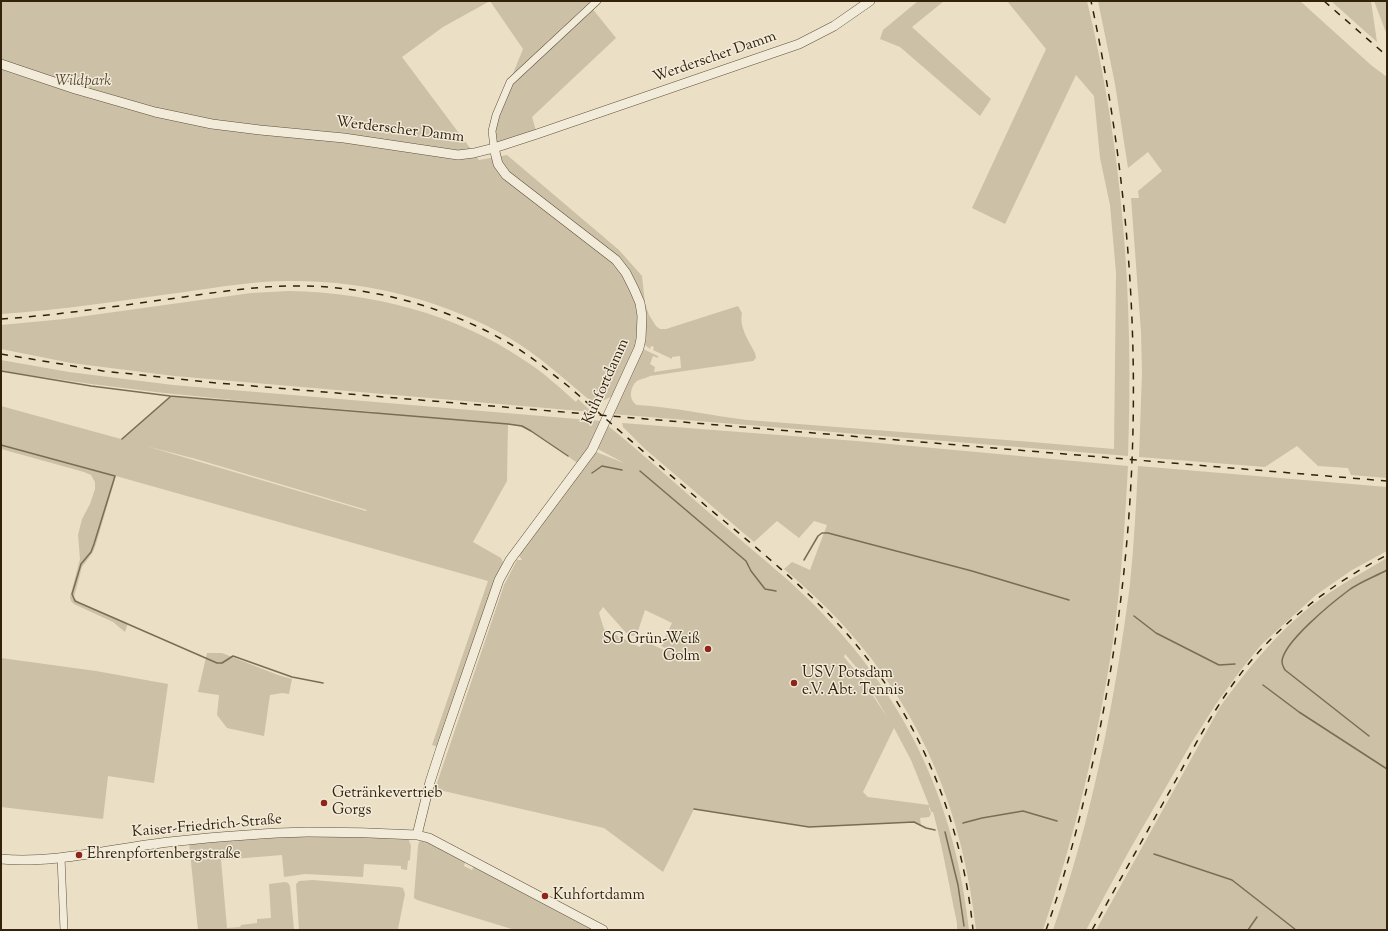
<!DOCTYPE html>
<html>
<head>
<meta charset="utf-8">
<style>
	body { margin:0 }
	#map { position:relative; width:1388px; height:931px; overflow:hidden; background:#ebe0c6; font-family:"Sorts Mill Goudy",serif }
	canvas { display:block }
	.frame { position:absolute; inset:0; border:2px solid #32210b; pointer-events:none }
</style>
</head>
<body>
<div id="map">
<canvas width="1388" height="931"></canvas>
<div class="frame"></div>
</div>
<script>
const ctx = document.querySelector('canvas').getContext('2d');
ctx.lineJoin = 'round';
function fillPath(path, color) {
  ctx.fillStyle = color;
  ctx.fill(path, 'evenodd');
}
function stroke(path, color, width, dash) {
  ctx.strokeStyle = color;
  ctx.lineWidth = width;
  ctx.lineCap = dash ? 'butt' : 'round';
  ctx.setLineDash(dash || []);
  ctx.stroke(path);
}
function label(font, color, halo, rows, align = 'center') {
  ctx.font = font + ' "Sorts Mill Goudy",serif';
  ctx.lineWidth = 3;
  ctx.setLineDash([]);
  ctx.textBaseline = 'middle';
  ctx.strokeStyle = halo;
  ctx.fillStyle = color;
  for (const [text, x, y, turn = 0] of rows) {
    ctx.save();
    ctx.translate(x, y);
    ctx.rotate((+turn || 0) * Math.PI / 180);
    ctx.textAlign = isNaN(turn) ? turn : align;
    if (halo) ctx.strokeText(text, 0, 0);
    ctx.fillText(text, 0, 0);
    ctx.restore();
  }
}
fillPath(new Path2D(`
	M1 1H490L443 27 402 57 479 160 507 155 619 250 642 276 645 303 649 315 656 326 660 329H666L738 306 742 313C739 328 749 341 755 353L756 358 753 361 650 376C647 378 640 379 637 381 630 387 628 400 637 405 675 407 711 416 748 420 870 430 992 438 1114 449L1116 273 1110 205 1100 158 1094 96 1076 75 1005 224 972 208 1046 49 1007 1H1087C1123 149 1134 304 1128 456L612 414 642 350 643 349 658 356V358L653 356 650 364 655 367 654 372 681 368 680 356 672 357V359L653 350 654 347 651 346 650 349 645 345 639 313 638 342 613 396 602 401 592 402C566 381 541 357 511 339 445 300 365 280 288 281 254 281 220 287 185 292 124 300 63 310 1 314Z
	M490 1H597L591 7 616 38 532 117 537 134 494 148 496 115 523 49Z
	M918 1H944L912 27 991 99 980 116 900 47 880 39 883 30Z
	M1098 1H1300L1371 65 1387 77V478L1351 475 1348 468 1318 466 1297 446 1265 467 1139 457 1142 373 1141 332 1131 198H1139L1138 191 1162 171 1148 152 1128 168 1115 84Z
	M1331 1H1371L1377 42Z
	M1374 1H1387V35Z
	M289 291C373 293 454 313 524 360 543 372 559 387 576 402L578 399 592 412 174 376 71 363 1 349V325L64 319 251 293Z
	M1 360 69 372 173 385 601 421 590 448 579 464C558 450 534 427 508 424L507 481 473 542 501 558 503 562 495 583 439 747 432 745 488 581 116 476 96 544 93 552 82 567 74 597 78 602 128 623 125 632 113 622 74 604 71 601 70 597 80 559 78 535 82 519 90 504 95 489V482L91 475 84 472 1 449V406L121 439 170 396 376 413V412L254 402 164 393 91 384 1 371ZM146 446 196 459 367 510 366 511Z
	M622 423 857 441 1128 466C1125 524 1121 583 1113 641 1098 739 1075 836 1043 930H976C963 814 923 713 844 626 825 605 805 587 784 569L792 562 810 570 827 525 814 521 799 538 777 521 754 542 645 449 623 427Z
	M607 425C648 458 687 494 727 528 760 557 793 582 823 614 909 703 956 807 969 930H957V923C949 886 943 848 933 812H931L929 806V809L931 814 929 817 920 818 921 825 914 822 820 827H809L694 809 663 872 604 828 435 789 504 585 517 560H522L518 554 596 452 624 463 596 448ZM603 607 628 635 634 636 638 631 645 610 672 623 661 646 665 648 664 650 644 641 640 647 604 629 599 613ZM845 654 862 674 887 717 860 676 844 657 841 666ZM894 728 911 760 929 805 868 797 863 792Z
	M1138 466 1387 487V551L1352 570 1316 595 1261 645 1240 671 1216 704 1192 742 1129 851 1086 930H1053C1092 818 1115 701 1130 584 1134 545 1136 505 1138 466Z
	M1387 558V930H1096L1220 707C1249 667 1281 627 1322 598 1343 583 1365 571 1387 558Z
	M207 653H222L278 675 292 679 289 694 282 693 270 695 264 736 227 728 217 715 219 695 198 692Z
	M1 658 96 671 168 684 154 783 108 776 103 819 1 807Z
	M297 835 408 838 411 846 410 860 408 861 407 870 401 869V866L364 864 363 877 305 874 284 877 282 855 221 860 227 928 240 927 241 925 257 923V919L271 918 269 884 285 882 288 883 290 886 294 930H198L189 843Z
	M421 841 429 842 465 862 464 866 472 870 474 866 595 930H515L417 900 414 898V896L418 846 419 842Z
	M313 880 399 887 403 888 405 894 398 929 299 930 296 884 299 881Z`), '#ccc0a6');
stroke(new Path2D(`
	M1 371 91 386 170 396 508 424 522 426 531 431 568 456
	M122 439 170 397
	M1 445 115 476 94 544 91 552 81 564 72 594 75 601 217 663H222L233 656 292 677 323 683
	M640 471 746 561 751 571 765 589 776 591
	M592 473 602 466 622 470
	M804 560 818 536 822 533H828L972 571 1069 600
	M1134 616 1156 633 1219 665 1235 664
	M1263 685 1299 712 1387 769
	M1369 736 1285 670C1284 668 1282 665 1282 662 1282 643 1333 602 1349 590 1360 582 1374 577 1387 570
	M694 809 809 827 914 822 926 828 935 830
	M963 823 982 818 1023 811 1057 821
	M945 832 958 885 964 926
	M1154 854 1232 880 1296 930
	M1248 930 1257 917`), '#7b6d55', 1.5);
const minor = new Path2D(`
	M494 148 492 131 496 115 510 82 597 1
	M61 857 64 930`);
const tertiary = new Path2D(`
	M1 64 75 89 155 112 212 124 260 130 344 138 458 155 474 153 494 148 537 134 799 44 834 26 870 1
	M417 835 430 782 441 748 499 580 510 560 592 450 639 348 641 339 642 316 640 303 634 289 626 273 616 260 506 175 498 164 494 148
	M1 859C55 864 115 848 169 842 215 837 262 833 308 832 344 832 381 833 417 835L429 838 603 930`);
stroke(minor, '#60513a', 8);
stroke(tertiary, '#60513a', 10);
stroke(minor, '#f2ebda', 7);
stroke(tertiary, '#f2ebda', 9);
stroke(new Path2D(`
	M1324 1 1387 56
	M1 319C62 315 123 305 184 297 218 292 252 287 286 286 364 284 445 305 512 345 532 357 550 372 568 386 614 426 660 466 706 506 752 544 799 582 840 626 916 709 962 818 973 930
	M1 354 103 371 217 383 1387 481
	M1046 930C1066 874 1081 815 1094 757 1149 505 1145 252 1091 1
	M1092 930C1120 880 1148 830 1176 780 1198 739 1220 698 1250 662 1287 618 1336 581 1387 555`), '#32210b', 1.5, [7, 7]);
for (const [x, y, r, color] of [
	[708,649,4,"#8f2418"],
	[794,683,4,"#8f2418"],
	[324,803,4,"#8f2418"],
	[79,855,4,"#8f2418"],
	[545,896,4,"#8f2418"]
]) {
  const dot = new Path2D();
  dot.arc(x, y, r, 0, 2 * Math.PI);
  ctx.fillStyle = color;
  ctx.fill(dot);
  stroke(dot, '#f2ebda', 1.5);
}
label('15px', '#32210b', '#f2ebda', [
	["Werderscher Damm",715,58,-19],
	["Werderscher Damm",400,131,7],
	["Kuhfortdamm",607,382,-66],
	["Kaiser-Friedrich-Straße",207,827,-5]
]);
label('italic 15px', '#584932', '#f2ebda', [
	["Wildpark",83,82]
]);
label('15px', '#32210b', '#f2ebda', [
	["SG Grün-Weiß",700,640,"right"],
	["Golm",700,657,"right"],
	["USV Potsdam",802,674],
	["e.V. Abt. Tennis",802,691],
	["Getränkevertrieb",332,794],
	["Gorgs",332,811],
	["Ehrenpfortenbergstraße",87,855],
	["Kuhfortdamm",553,896]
], 'left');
</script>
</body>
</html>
